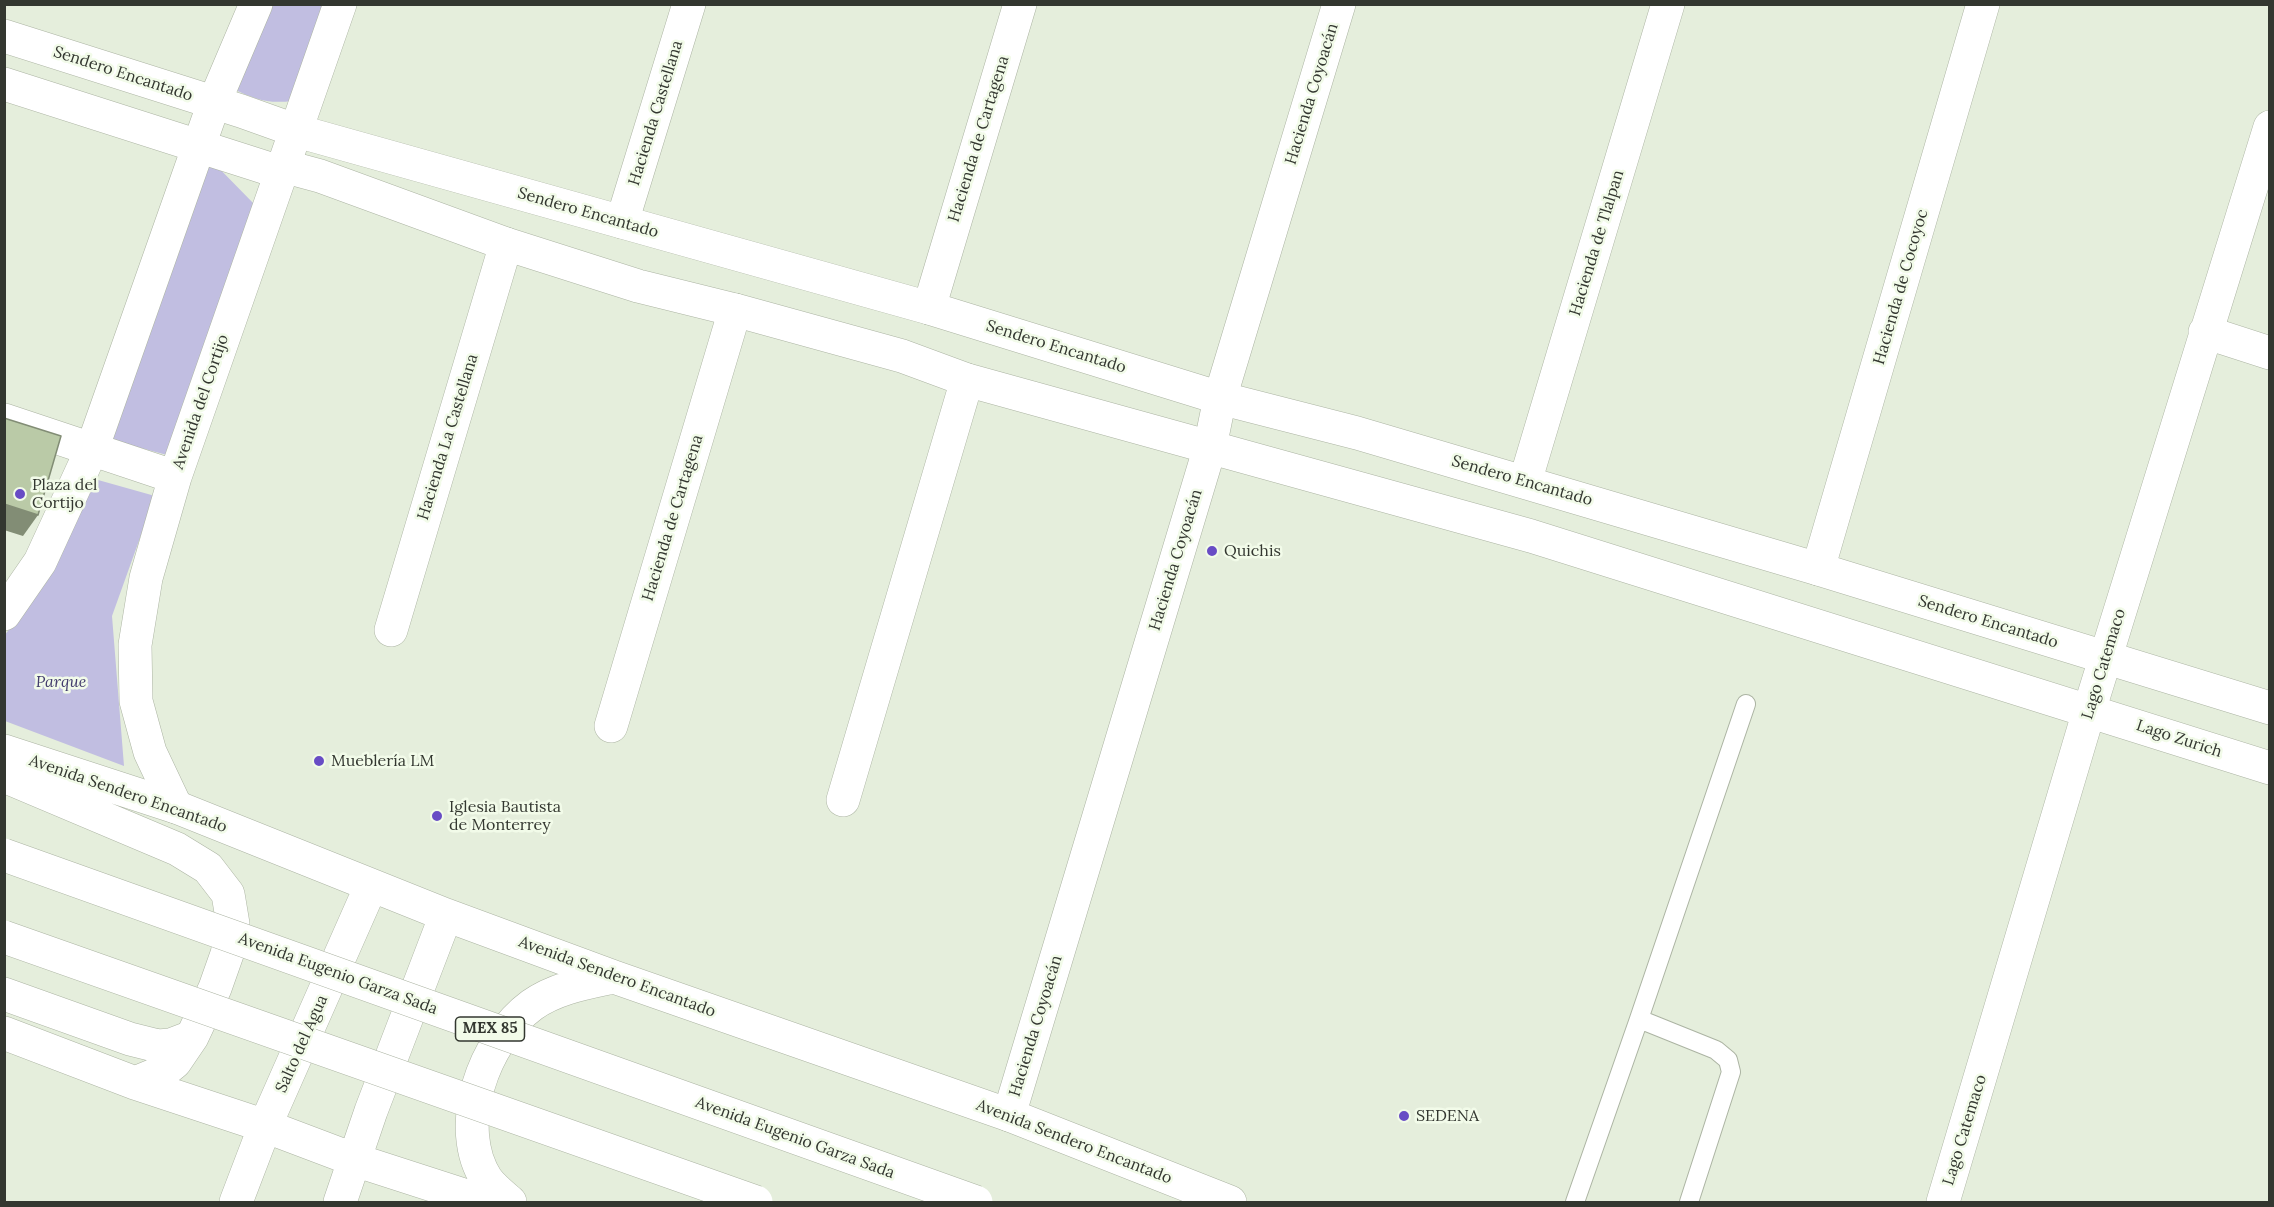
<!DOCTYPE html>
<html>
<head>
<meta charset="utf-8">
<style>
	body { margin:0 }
	#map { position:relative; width:2274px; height:1207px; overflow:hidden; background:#e5eedc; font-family:Lora,serif }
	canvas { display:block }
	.frame { position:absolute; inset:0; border:6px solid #333730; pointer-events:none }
</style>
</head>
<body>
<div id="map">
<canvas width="2274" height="1207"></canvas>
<div class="frame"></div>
</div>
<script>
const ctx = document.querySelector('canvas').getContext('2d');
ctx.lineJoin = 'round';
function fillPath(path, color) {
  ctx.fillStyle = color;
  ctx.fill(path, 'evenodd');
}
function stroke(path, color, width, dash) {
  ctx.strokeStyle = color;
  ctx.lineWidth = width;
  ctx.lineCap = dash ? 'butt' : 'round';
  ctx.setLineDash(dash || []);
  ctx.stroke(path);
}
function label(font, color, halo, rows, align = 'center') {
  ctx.font = font + ' Lora,serif';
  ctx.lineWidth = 5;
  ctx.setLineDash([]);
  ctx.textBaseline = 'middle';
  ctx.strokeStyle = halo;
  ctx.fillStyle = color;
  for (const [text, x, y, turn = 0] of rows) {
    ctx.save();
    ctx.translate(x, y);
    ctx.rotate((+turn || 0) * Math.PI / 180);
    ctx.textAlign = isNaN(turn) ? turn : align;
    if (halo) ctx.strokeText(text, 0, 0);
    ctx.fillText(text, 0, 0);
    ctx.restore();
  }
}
fillPath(new Path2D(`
	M268 5H324L292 101C267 104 255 99 233 89Z
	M209 158 257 207 167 455 107 439Z
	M91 478 155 496 112 616 124 766 5 721 4 636 14 623Z`), '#c1bee1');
const lane = new Path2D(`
	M1639 1019 1746 704
	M1575 1202 1639 1019 1716 1050 1728 1060 1731 1072 1689 1202`);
const street = new Path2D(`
	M622 222 689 4
	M929 308 1020 4
	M2205 332 2270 353
	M4 420 175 477
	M1525 482 1668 4
	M1818 569 1983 4
	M4 614 40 562 92 449 214 103 256 4
	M391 630 506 244
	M611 726 735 310
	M843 800 967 380
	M176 807 150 752 136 701 135 645 146 578 175 477 340 4
	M1009 1115 1210 447 1220 398 1339 4
	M1943 1202 2089 711 2270 127`);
const secondary = new Path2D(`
	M4 36 241 111 297 131 929 308 1220 398 1357 433 1818 569 2270 708
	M4 84 270 169 283 166 320 176 506 244 638 286 735 310 902 356 967 380 1531 536 2270 768
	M4 751 176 807 446 915 614 977 1009 1115 1230 1202
	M4 776 177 849 208 868 228 894 233 924 227 954 215 988 192 1037 175 1062 164 1071 135 1083
	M4 994 130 1039 158 1046 171 1045 192 1037
	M4 1033 135 1083 265 1126 355 1160 485 1202
	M236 1202 265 1126 371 886
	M340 1202 371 1111 446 915
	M510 1202C503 1196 493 1188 487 1180 452 1127 484 1040 532 1005 556 988 586 983 614 977`);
stroke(lane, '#acb4a3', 20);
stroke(street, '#acb4a3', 34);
stroke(secondary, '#acb4a3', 34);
stroke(lane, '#fff', 18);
stroke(street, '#fff', 33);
stroke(secondary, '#fff', 33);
const highwayBridge = new Path2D(`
	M4 855 976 1202
	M4 937 756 1202`);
stroke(highwayBridge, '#acb4a3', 34, []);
stroke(highwayBridge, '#fff', 33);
fillPath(new Path2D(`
	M4 504 38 515 23 536 4 530Z`), '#828d75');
const building = new Path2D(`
	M4 418 61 436 38 515 4 504Z`);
fillPath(building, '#bacaa7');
stroke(building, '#828d75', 1.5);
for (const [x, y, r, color] of [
	[20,494,6,"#684cc5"],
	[1212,551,6,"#684cc5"],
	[319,761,6,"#684cc5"],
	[437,816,6,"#684cc5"],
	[1404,1116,6,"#684cc5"]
]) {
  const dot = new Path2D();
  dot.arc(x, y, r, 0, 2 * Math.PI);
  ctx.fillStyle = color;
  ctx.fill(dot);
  stroke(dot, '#f2fbe9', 2);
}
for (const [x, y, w] of [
	[490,1029,69]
]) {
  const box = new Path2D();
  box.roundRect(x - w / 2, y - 12, w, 24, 4.5);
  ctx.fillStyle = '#f2fbe9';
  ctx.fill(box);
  stroke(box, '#333730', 1.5);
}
label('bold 15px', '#333730', null, [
	["MEX 85",490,1029]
]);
label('16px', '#333730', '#f2fbe9', [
	["Sendero Encantado",123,74,18],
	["Hacienda Coyoacán",1312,94,-73],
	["Hacienda Castellana",656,113,-73],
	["Hacienda de Cartagena",979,139,-73],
	["Sendero Encantado",588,213,16],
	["Hacienda de Tlalpan",1597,243,-73],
	["Hacienda de Cocoyoc",1901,287,-74],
	["Sendero Encantado",1056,347,17],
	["Avenida del Cortijo",201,402,-71],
	["Hacienda La Castellana",448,437,-73],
	["Sendero Encantado",1522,481,16],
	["Hacienda de Cartagena",673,518,-73],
	["Hacienda Coyoacán",1176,560,-73],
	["Sendero Encantado",1988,622,17],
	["Lago Catemaco",2104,664,-73],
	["Lago Zurich",2179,739,18],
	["Avenida Sendero Encantado",128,794,19],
	["Avenida Eugenio Garza Sada",338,974,20],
	["Avenida Sendero Encantado",617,977,20],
	["Hacienda Coyoacán",1036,1026,-73],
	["Salto del Agua",302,1044,-66],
	["Lago Catemaco",1965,1130,-73],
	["Avenida Eugenio Garza Sada",795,1138,20],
	["Avenida Sendero Encantado",1074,1142,21]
]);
label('16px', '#333730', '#f2fbe9', [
	["Plaza del",32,485],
	["Cortijo",32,503],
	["Quichis",1224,551],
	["Mueblería LM",331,761],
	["Iglesia Bautista",449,807],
	["de Monterrey",449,825],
	["SEDENA",1416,1116]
], 'left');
label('italic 16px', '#433c6d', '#f2fbe9', [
	["Parque",61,682]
]);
</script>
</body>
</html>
